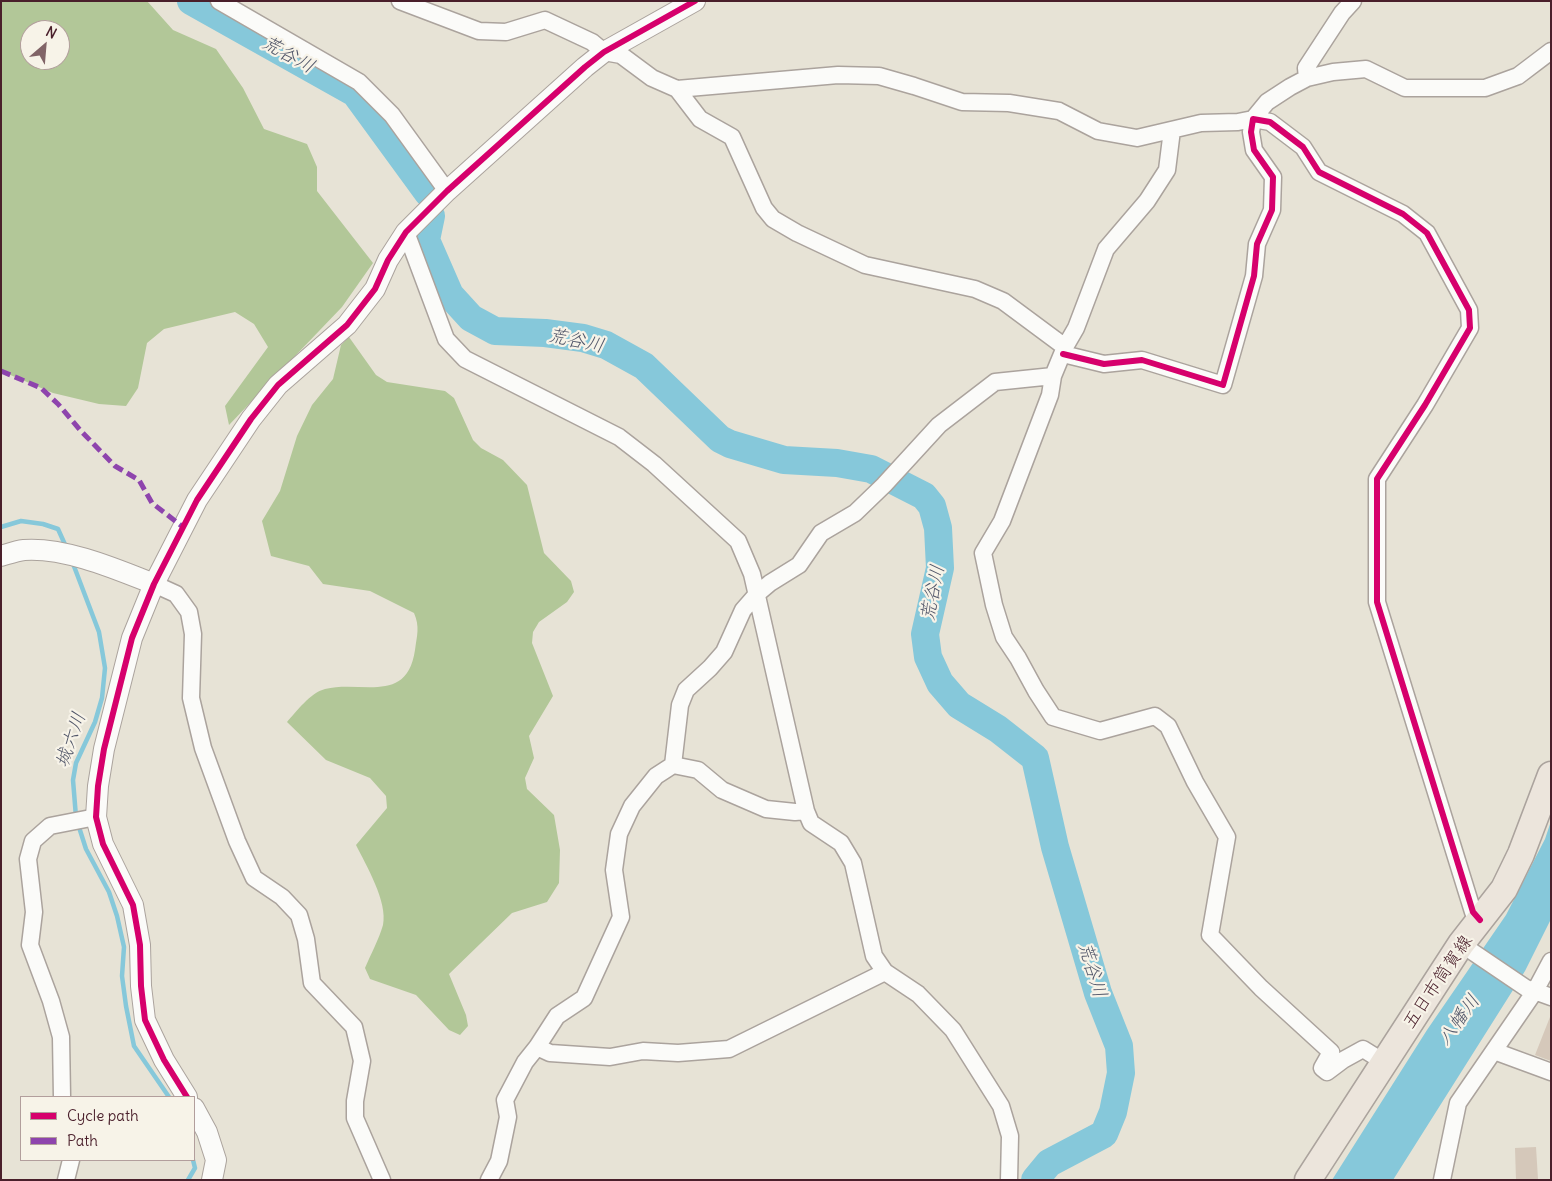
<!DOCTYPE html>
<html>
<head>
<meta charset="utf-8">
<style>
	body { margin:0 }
	#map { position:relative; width:1552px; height:1181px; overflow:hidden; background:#e7e3d6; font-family:Delius,sans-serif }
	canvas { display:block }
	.frame { position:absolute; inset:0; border:2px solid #4a1f2b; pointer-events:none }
	.legend { position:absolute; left:20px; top:1096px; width:175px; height:65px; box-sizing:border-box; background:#f7f3e8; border:1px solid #b29e9c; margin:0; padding:6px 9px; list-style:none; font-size:15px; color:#4a1f2b }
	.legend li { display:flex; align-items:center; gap:10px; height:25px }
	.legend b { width:25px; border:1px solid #b29e9c }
	.north { position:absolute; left:20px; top:20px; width:50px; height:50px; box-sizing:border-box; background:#f7f3e8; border:1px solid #b29e9c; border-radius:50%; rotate:27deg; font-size:14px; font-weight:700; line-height:20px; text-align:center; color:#4a1f2b }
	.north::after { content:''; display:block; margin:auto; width:18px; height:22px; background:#816467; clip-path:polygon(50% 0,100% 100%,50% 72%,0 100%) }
</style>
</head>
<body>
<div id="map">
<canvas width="1552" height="1181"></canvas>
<div class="frame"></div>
<ul class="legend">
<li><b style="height:6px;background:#d6006c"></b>Cycle path</li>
<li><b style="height:6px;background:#8e44ad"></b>Path</li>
</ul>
<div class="north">N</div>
</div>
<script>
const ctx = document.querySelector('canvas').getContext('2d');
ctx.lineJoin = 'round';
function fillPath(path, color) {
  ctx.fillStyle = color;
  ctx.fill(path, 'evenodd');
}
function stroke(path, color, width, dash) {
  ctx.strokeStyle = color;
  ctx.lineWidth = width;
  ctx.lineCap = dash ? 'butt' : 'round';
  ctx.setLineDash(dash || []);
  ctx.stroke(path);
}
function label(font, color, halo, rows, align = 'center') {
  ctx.font = font + ' Delius,"Klee One",sans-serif';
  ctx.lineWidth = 4.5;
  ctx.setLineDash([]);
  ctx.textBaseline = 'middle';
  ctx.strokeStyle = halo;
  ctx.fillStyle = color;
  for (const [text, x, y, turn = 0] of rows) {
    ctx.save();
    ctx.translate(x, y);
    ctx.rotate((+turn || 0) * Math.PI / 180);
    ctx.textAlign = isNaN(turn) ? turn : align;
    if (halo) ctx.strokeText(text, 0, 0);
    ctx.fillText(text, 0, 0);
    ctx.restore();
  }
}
fillPath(new Path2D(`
	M1 1H147L173 30 216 49 243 88 264 129 307 144 317 167V191L373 263 342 307 229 425 225 406 268 347 254 324 235 312 164 329 147 343 138 388 126 406 99 404 53 393 1 371ZM30 30H60V60H30Z
	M349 337 376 375 387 382 445 391 454 398 473 440 481 448 503 460 527 485 544 553 571 581 574 592 567 602 539 622 533 632 532 643 553 696 529 736 534 758 525 778 527 789 554 815 560 850 559 883 547 902 512 913 449 974 466 1015 468 1026 460 1035 449 1030 416 995 370 979 365 968C371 954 379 939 383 925 388 902 366 865 356 845L387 808 386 796 370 778 326 760 287 722C297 711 310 693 325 689 361 680 407 705 415 650 417 635 420 627 414 613L370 591 323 584 309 566 271 556 262 521 280 491 297 436 312 405 333 379 341 345Z`), '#b2c798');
fillPath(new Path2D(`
	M1551 821V919L1525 971 1393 1180H1332L1427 1030 1506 915 1545 839Z`), '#86c8da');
stroke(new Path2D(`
	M1 527 21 521 43 524 58 529 67 549
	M72 561 99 632 105 668 102 698 95 722 76 763 73 780 76 817
	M78 824 86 849 109 892 117 916 124 947 122 976 126 1006 134 1046 169 1097
	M188 1180 195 1168 193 1160`), '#86c8da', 4.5);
stroke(new Path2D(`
	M191 1 355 93 428 193
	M431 216 426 240 450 295 471 318 495 331 545 333 583 338 606 345 644 366 720 439 730 444 784 460 837 463 871 469 924 496 932 506 938 528 940 568 925 634 928 657 940 683 959 705 998 729 1035 758 1055 847 1098 993 1119 1046 1121 1073 1113 1112 1104 1134 1049 1163 1035 1180`), '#86c8da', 28);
fillPath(new Path2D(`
	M1550 1017H1551V1061L1535 1055Z
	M1536 1147 1538 1179 1516 1180 1515 1148Z`), '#d5c8ba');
const minor = new Path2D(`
	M219 1 359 82 392 115 447 191
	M400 1 479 31 506 32 545 20 592 42 604 52 621 55 652 78 677 89 838 75 879 76 914 86 962 102 1009 103 1059 111 1098 131 1137 138 1201 123 1238 122 1253 119 1267 102 1290 87 1307 78 1333 72 1366 69 1405 88H1485L1518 76 1551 51
	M1307 78 1306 68 1342 13 1353 1
	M677 89 700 119 732 137 764 208 773 219 797 233 865 265 975 289 1003 301 1065 347
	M1172 130 1167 170 1147 201 1106 249 1076 328 1065 347 1053 376 1050 395 1002 521 983 553 994 605 1004 637 1018 658 1036 691 1053 717 1100 731 1155 716 1168 726 1195 782 1227 837 1210 935 1261 988 1331 1052 1322 1068 1327 1072 1343 1060 1363 1049 1384 1062
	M406 232 446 339 465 359 619 437 654 464 738 541 752 574 806 811 811 823 841 843 853 863 874 956 885 972 918 994 953 1030 1001 1106 1010 1136 1009 1180
	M1063 354 1104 364 1142 360 1223 385 1254 276 1257 244 1272 210 1273 177 1254 150 1251 132 1253 119 1270 122 1303 147 1319 172 1403 214 1427 233 1469 310 1470 328 1425 405 1377 479V602L1473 912 1480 920
	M154 584 176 594 189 612 193 634 191 698 203 748 237 841 254 878 282 897 299 915 306 939 312 983 354 1027 362 1061 355 1101V1118L382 1180
	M673 765 698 770 722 790 766 809 795 812 806 811
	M1461 944 1526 988 1551 997
	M537 1047 550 1053 610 1057 643 1051 678 1053 729 1049 885 972
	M1494 1051 1551 1072
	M62 1097 61 1037 51 1001 30 945 34 912 28 859 33 841 50 826 96 817
	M66 1180 71 1160
	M489 1180 499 1161 508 1117 505 1100 525 1062 537 1047 557 1016 584 998 621 917 614 870 619 834 632 806 656 776 673 765 680 705 686 690 710 668 724 652 743 610 757 594 770 583 799 565 821 533 855 513 884 485 939 425 995 382 1053 376
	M1442 1180 1458 1103 1535 991 1551 961`);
const tertiary = new Path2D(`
	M1 556C8 554 16 551 24 550 65 547 116 569 154 584
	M187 1097 164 1060 145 1020 141 986 140 945 133 905 103 844 96 817 98 786 104 749 132 638 154 584 197 500 251 419 278 385 347 325 375 289 388 260 406 232 447 191 585 67 604 52 695 1
	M194 1108 207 1132 216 1160 212 1180`);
const primary = new Path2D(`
	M1308 1180 1461 944 1504 889 1521 854 1551 775`);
stroke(minor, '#aba39d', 19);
stroke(tertiary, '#aba39d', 22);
stroke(primary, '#aba39d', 29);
stroke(minor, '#fbfbf9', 16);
stroke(tertiary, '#fbfbf9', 20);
stroke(primary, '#ece5dc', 26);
stroke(new Path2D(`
	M1 371 41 388 58 404 81 431 115 466 139 480 152 503 183 527`), '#8e44ad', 5, [10, 5]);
stroke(new Path2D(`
	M1063 354 1104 364 1142 360 1223 385 1254 276 1257 244 1272 210 1273 177 1254 150 1251 132 1253 119 1270 122 1303 147 1319 172 1403 214 1427 233 1469 310 1470 328 1425 405 1377 479V602L1473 912 1480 920
	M187 1097 164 1060 145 1020 141 986 140 945 133 905 103 844 96 817 98 786 104 749 132 638 154 584 197 500 251 419 278 385 347 325 375 289 388 260 406 232 447 191 585 67 604 52 695 1`), '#d6006c', 6);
label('18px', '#4a1f2b', '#f7f3e8', [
	["五日市筒賀線",1438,982,-56]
]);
label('italic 19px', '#515669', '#f7f3e8', [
	["荒谷川",288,55,29],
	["荒谷川",576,341,12],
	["荒谷川",933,593,-79],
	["城六川",71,740,-71],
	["荒谷川",1092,970,73],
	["八幡川",1459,1020,-54]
]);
</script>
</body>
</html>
